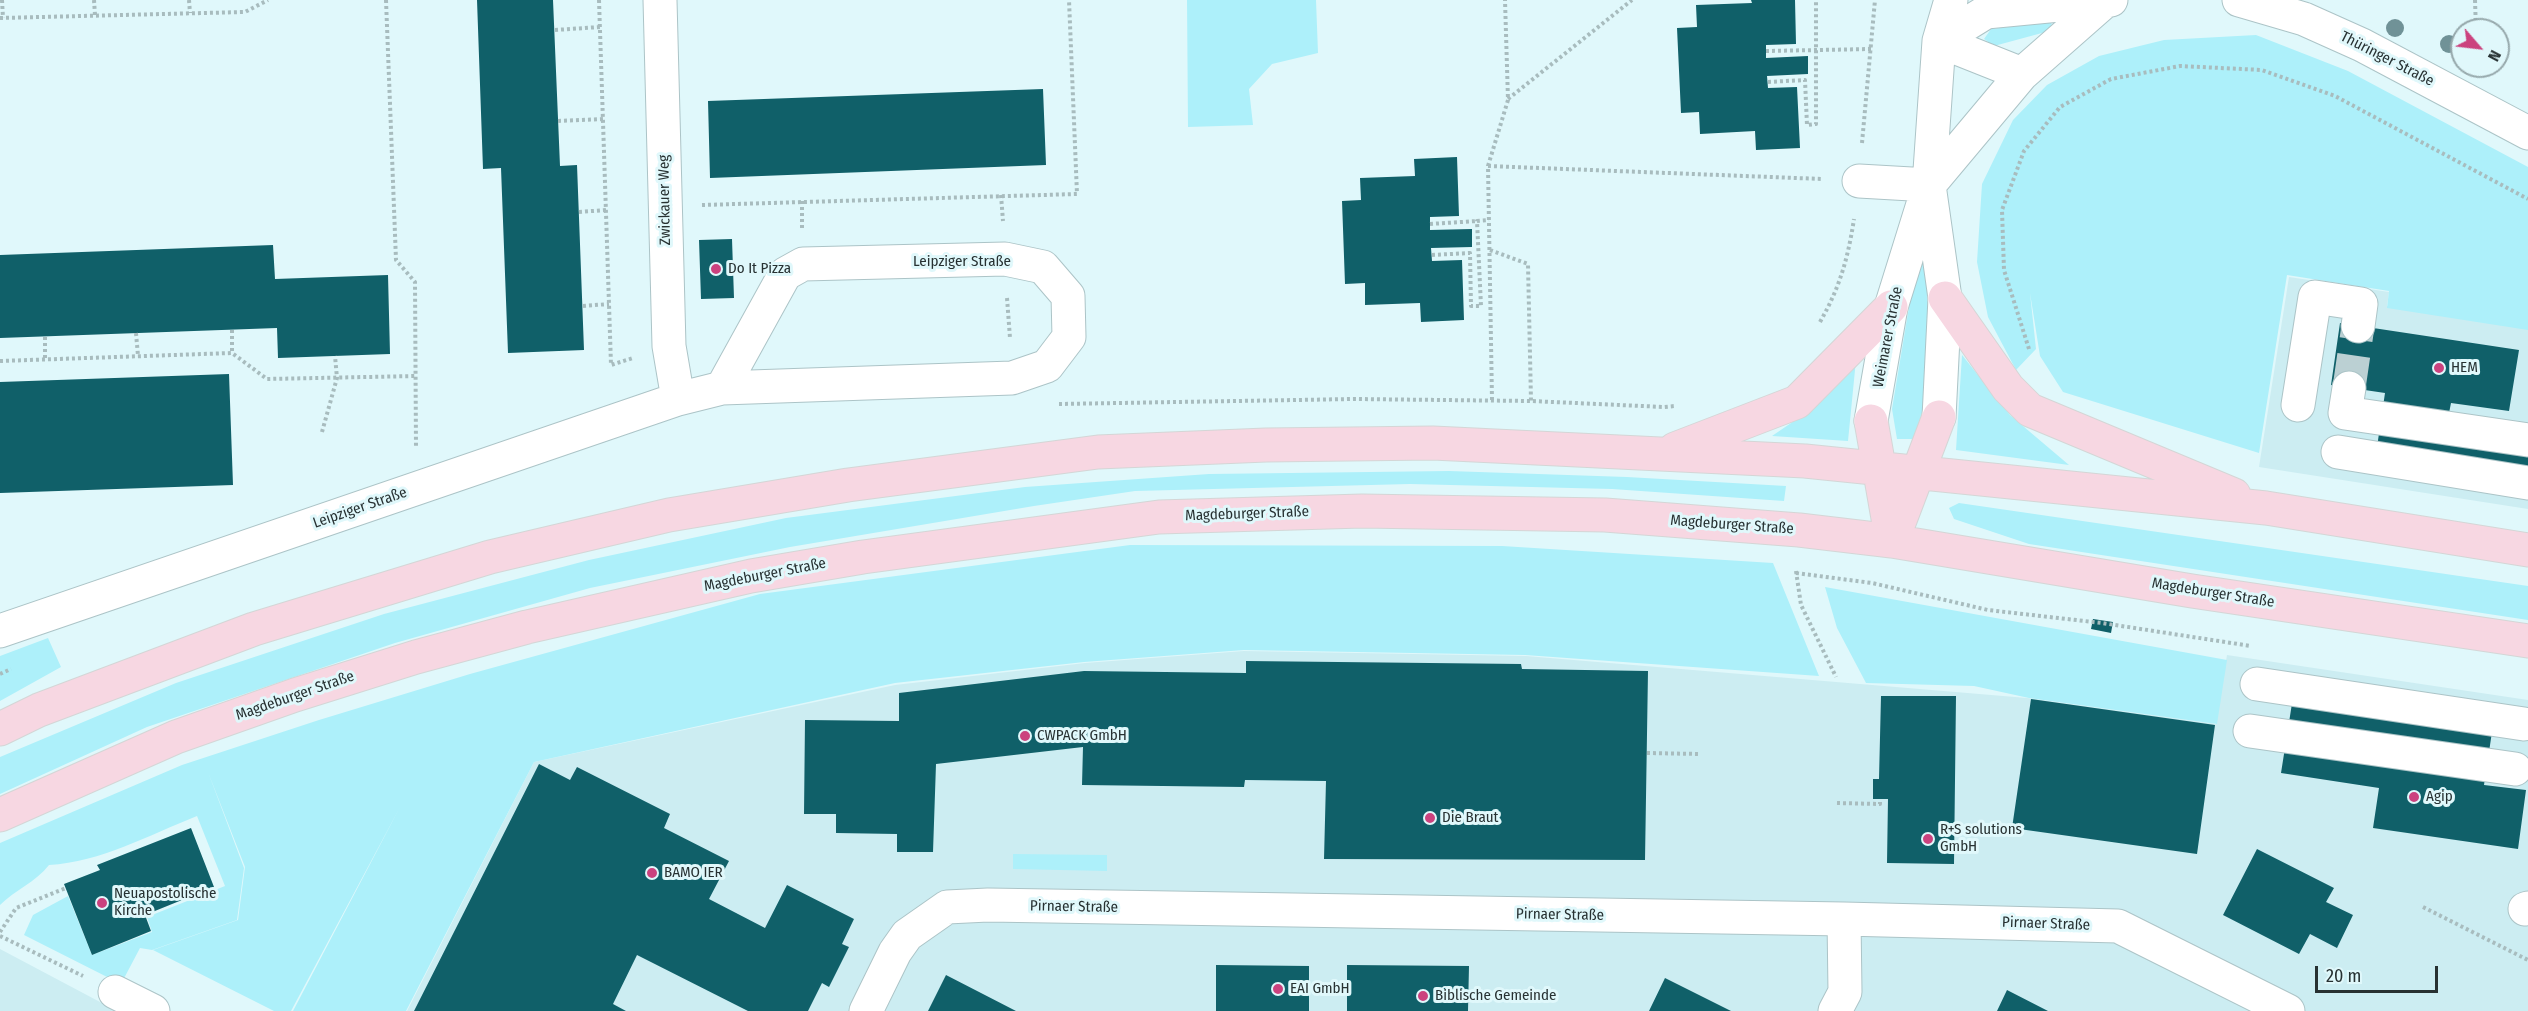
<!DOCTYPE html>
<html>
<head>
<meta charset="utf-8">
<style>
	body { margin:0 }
	#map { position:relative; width:2528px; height:1011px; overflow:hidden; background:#e0f8fb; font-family:"Fira Sans Condensed",sans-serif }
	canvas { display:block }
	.north { position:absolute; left:2450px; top:18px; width:60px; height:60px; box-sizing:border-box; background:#e0f8fb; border:2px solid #96a8ab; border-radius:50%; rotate:118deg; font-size:16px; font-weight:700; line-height:24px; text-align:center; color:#273132 }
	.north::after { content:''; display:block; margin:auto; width:21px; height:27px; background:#cb427e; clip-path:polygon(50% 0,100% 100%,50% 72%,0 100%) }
	.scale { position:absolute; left:2315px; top:966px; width:123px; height:27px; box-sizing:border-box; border:3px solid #273132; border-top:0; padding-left:8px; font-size:18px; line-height:21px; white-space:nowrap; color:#273132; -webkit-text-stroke:4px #e0f8fb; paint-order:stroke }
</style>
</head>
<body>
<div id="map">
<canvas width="2528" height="1011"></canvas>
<div class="north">N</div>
<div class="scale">20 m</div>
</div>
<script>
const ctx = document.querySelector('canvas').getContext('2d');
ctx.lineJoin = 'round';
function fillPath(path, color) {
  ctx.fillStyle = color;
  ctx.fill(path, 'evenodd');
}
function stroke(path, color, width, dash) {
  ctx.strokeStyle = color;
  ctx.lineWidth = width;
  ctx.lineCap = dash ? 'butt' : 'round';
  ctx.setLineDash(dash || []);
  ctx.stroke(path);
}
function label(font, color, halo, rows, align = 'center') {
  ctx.font = font + ' "Fira Sans Condensed",sans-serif';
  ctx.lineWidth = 6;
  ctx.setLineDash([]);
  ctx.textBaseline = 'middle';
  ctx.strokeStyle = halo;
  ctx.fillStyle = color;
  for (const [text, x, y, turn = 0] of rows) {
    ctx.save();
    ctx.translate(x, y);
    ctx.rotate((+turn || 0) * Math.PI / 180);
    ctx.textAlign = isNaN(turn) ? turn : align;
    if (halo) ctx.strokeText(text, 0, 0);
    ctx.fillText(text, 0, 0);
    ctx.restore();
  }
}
fillPath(new Path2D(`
	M2289 277 2389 292 2387 306 2528 328V509L2259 467Z
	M1244 651 1526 656 2027 698 2216 724 2227 655 2528 700V1011H407L534 762 895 685 1085 663Z
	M0 949 117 1011H0Z`), '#ccedf2');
fillPath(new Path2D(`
	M1187 0H1316L1318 53 1272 64 1249 89 1253 125 1188 127Z
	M2051 22 2053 30 1994 46 1984 39 1991 29Z
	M2256 35 2348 71 2528 167V330L2387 308 2389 291 2287 275 2259 453 2063 392 2040 356 2030 293 2036 349 2016 370 1988 317 1977 262 1982 184 2013 120 2047 85 2099 56 2164 40Z
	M1918 253 1929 255 1924 409 1915 439H1897L1892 409Z
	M1962 355 2010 415 2069 465 1956 450Z
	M1856 360 1848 441 1772 436 1816 406Z
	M1449 471 1627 477 1786 486 1784 501 1612 489 1410 484 1135 491 1034 506 790 547 590 588 395 643 147 727 0 794V757L176 683 384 614 589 560 786 518 1025 487 1209 474Z
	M1959 503 2528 586V620L2029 544 1954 519 1949 508Z
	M1130 545 1502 546 1773 563 1819 676 1525 655 1244 650 1084 662 895 683 534 762 406 1011H293L400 807 291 1011H274L153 950 238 920 245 867 208 772 244 868 237 920 152 950 140 948 121 984 24 935 33 915 68 896 92 955 152 932 147 917 225 886 197 816C149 835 101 862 49 865 36 882 15 890 0 905V843L182 765 319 720 470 674 760 594Z
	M1825 587 2227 660 2217 724 2029 698 1974 686 1866 683 1837 628Z
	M48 638 61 667 0 701V656Z
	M1013 854 1107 855V871L1013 869Z`), '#adf0fa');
fillPath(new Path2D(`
	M477 0H553L560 166 577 165 584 350 508 353 501 168 483 169Z
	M1751 0H1795L1796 44 1766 45V58L1808 56V74L1767 76 1768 88 1797 87 1800 148 1756 150 1755 131 1700 134 1699 112 1681 113 1677 28 1697 27 1696 5 1752 3Z
	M1043 89 1046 165 710 178 708 101Z
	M1457 157 1459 216 1430 217V230L1472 229V247L1431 248 1432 261 1462 260 1464 320 1421 322 1420 303 1365 305V283L1345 284 1342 201 1361 200 1360 178 1415 176 1414 159Z
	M732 239 734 298 701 299 699 240Z
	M273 245 275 279 388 275 390 354 278 358 277 328 0 338V255Z
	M2340 323 2519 350 2509 411 2451 403 2449 413 2528 425V498L2373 474 2385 393 2331 385Z
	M229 374 233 485 0 493V382Z
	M2093 619 2113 622 2111 633 2091 629Z
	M1246 661 1521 664 1522 669 1648 671 1645 860 1324 859 1326 781 1245 780 1244 787 1082 785 1083 747 936 764 933 852H897V834L836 833V814H804L805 720 899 721V693L1084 671 1246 673Z
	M2296 678 2495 712 2484 785 2526 790 2518 849 2373 828 2379 788 2281 773Z
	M1881 696H1956L1954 864 1887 863 1888 799H1873V779H1879Z
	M2031 699 2215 725 2197 854 2012 828Z
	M539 764 570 780 577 767 670 814 664 828 729 861 709 899 765 928 787 885 854 919 842 944 849 947 829 987 822 983 808 1011H748L637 955 613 1004 626 1011H414Z
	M191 828 214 887 145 915 151 931 92 955 64 884 100 870 97 865Z
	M2257 849 2334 888 2326 902 2353 915 2337 948 2310 934 2299 954 2223 915Z
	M1216 965 1309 966V1011H1216Z
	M1347 965 1469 966 1468 1011H1347Z
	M946 975 1016 1011H928Z
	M1665 978 1731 1011H1649Z
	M2007 990 2048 1011H1997Z`), '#106069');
stroke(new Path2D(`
	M2349 388 2358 326`), '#bbd0d3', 33, [33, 16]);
const minor = new Path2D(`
	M660 0 669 346 678 399
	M2239 0 2304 19 2362 45 2528 133
	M1939 41 1986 12 2111 0
	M1939 41 2022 74
	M1859 181 1929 185
	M2349 388 2345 413 2528 440
	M2298 405 2315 297 2361 304 2358 326
	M1939 417 1945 298 1929 185 1939 41 1951 0
	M1871 421 1891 307 1929 185 2022 74 2105 1
	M2338 452 2528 483
	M0 631 678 399 722 388 1012 378 1047 366 1069 337 1068 296 1043 267 1005 259 803 264 785 274 722 388
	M2257 684 2524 724
	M2250 731 2515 769
	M2525 909 2528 908
	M115 992 153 1011
	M866 1011 895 952 907 935 947 907 988 905 1844 919 2118 926 2288 1011
	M1835 1011 1845 992 1844 919`);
const major = new Path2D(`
	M1945 298 2008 388 2030 410 2234 495
	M1871 421 1892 541
	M1675 449 1797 402 1891 307
	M1892 541 1939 417
	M0 729 39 710 254 629 490 557 669 515 848 485 1098 452 1266 445 1433 443 1805 461 2266 508 2528 550
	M0 815 176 737 295 695 416 657 527 627 751 576 863 557 1159 517 1362 511 1605 515 1799 530 1892 541 2192 591 2528 641`);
stroke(minor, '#acc4c7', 35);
stroke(major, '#d4d6d6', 35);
stroke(new Path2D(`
	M2 0 3 18
	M94 0 95 15
	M189 0 190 13
	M386 0 396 260 415 282 416 448
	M599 0 611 365 633 358
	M2475 0 2476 30
	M0 18 245 12 268 0
	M555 30 600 27
	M1766 51 1871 49
	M1768 82 1805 80 1807 125 1816 124V0
	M1508 99 1632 0
	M558 121 603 119
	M1862 143 1875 0
	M1488 166 1822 179
	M1001 195 1003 221
	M802 201V228
	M702 205 1077 194 1069 0
	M579 212 606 210
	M1430 224 1477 221
	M1490 250 1528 264 1531 401
	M1432 255 1470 253 1471 306H1481L1477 221 1489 220
	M1007 298 1010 338
	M583 306 609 304
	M1820 322C1840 287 1848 258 1854 219
	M232 330V353
	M136 333 138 356
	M45 337V359
	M2029 349 2004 270 2002 210 2024 151 2060 107 2111 79 2180 66 2262 70 2335 96 2528 199
	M0 361 232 353 267 379 416 376
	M1492 400 1488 166 1508 100 1505 0
	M1059 404 1354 399 1531 401 1664 407 1675 406
	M322 432 337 378 335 356
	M1796 571 1801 605 1836 677
	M1796 573 1872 583 1988 610 2102 623 2251 646
	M0 674 11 669
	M1647 753 1699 754
	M1837 803 1880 804V799
	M2423 907 2528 960
	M0 932 16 908 66 888
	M0 936 83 976`), '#a8bcbe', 4, [3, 3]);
stroke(minor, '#fff', 33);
stroke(major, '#f7d7e2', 33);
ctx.fillStyle = '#709297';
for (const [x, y] of [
	[2395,28],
	[2449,44]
]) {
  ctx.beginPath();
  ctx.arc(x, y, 9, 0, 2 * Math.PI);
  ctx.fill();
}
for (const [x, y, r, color] of [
	[716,269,6,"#cb427e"],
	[2439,368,6,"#cb427e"],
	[1025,736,6,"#cb427e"],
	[2414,797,6,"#cb427e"],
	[1430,818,6,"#cb427e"],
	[1928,839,6,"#cb427e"],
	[652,873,6,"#cb427e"],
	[102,903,6,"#cb427e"],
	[1278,989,6,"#cb427e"],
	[1423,996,6,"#cb427e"]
]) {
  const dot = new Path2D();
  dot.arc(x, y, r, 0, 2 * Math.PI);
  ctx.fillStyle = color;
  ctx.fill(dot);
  stroke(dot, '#e0f8fb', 2);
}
label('15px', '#273132', '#e0f8fb', [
	["Thüringer Straße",2387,59,27],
	["Zwickauer Weg",665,200,-91],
	["Leipziger Straße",962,262],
	["Weimarer Straße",1888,337,-79],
	["Leipziger Straße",360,508,-19],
	["Magdeburger Straße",1247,514,-2],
	["Magdeburger Straße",1732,525,4],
	["Magdeburger Straße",765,575,-11],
	["Magdeburger Straße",2213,593,9],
	["Magdeburger Straße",295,696,-19],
	["Pirnaer Straße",1074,907,1],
	["Pirnaer Straße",1560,915,1],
	["Pirnaer Straße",2046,924,2]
]);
label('15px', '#273132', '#e0f8fb', [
	["Do It Pizza",728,269],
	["HEM",2451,368],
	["CWPACK GmbH",1037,736],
	["Agip",2426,797],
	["Die Braut",1442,818],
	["R+S solutions",1940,830],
	["GmbH",1940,847],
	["BAMO IER",664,873],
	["Neuapostolische",114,894],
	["Kirche",114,911],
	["EAI GmbH",1290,989],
	["Biblische Gemeinde",1435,996]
], 'left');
</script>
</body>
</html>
